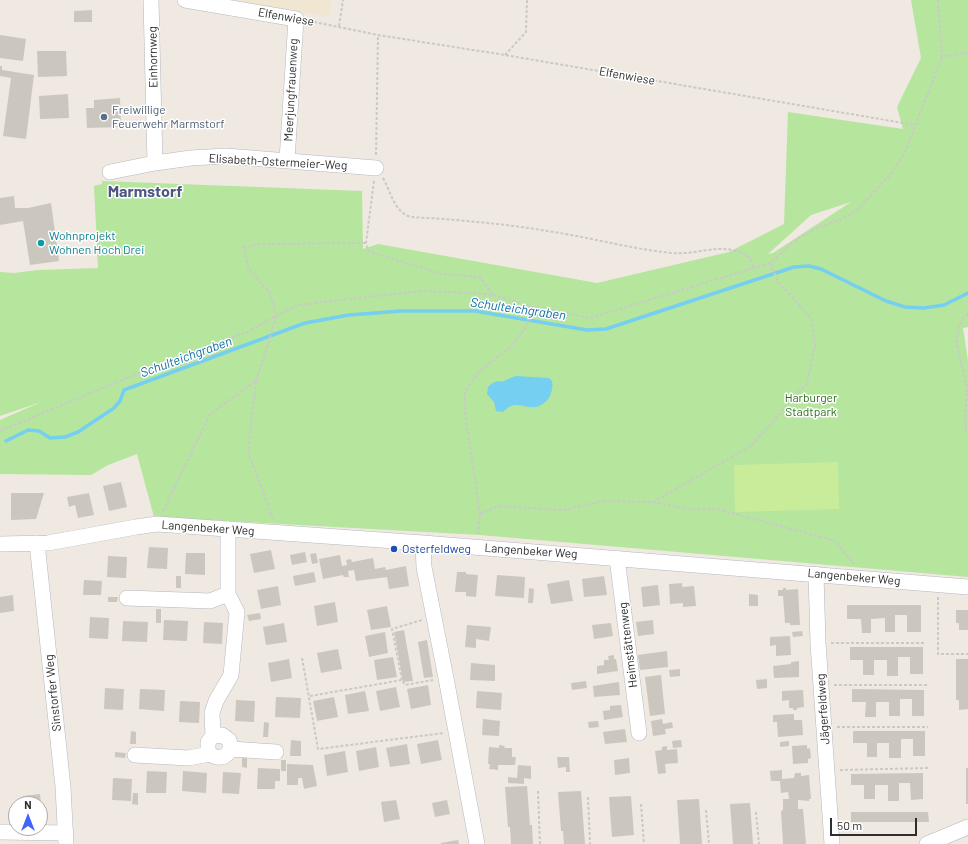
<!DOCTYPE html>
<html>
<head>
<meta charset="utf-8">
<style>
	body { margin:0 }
	#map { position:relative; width:968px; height:844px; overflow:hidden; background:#efe9e1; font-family:Barlow,sans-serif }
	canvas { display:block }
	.north { position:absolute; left:8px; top:796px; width:40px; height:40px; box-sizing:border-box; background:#fff; border:1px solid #ababab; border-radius:50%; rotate:0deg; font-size:11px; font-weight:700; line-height:16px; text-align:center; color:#2e2e2e }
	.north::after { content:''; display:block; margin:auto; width:14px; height:18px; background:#4264fb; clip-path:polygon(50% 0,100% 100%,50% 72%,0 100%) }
	.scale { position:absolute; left:830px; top:818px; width:87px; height:18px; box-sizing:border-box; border:2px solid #2e2e2e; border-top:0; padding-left:5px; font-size:12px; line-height:14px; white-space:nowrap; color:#2e2e2e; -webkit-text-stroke:3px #fff; paint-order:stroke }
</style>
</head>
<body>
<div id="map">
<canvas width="968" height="844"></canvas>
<div class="north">N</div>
<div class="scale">50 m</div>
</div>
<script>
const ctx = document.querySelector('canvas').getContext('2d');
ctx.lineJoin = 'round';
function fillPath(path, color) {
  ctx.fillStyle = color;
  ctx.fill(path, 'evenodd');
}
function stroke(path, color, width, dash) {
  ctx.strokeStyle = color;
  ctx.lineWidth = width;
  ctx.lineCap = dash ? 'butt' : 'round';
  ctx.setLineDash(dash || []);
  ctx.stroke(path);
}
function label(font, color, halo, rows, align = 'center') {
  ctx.font = font + ' Barlow,sans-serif';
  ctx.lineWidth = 3;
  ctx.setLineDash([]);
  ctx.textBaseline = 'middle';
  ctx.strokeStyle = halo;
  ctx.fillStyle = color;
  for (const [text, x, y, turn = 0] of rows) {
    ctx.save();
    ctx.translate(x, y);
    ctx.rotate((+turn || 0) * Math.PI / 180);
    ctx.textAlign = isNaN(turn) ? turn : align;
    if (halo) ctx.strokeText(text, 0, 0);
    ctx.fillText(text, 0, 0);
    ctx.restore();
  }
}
fillPath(new Path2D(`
	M231 0H331L329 17Z`), '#f0e6d1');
fillPath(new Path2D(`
	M911 0H968V327L963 328 968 361V577L480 535 154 517 137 454 108 465 91 475 0 474V420L41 402 0 416V272L14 273 38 270 98 268 94 186 102 184V181L362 191 363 249 378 244 597 283 729 252 784 224 788 112 903 129 897 107 921 58ZM851 202 773 253 768 254 811 215Z`), '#b6e59e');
fillPath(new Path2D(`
	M838 462 839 509 735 512 734 465Z`), '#c9ec9a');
fillPath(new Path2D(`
	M516 376 549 378C553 381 553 384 552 389 551 395 549 399 544 403 532 413 522 402 511 406 508 407 505 410 503 412L496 411 494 402 487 394 488 387C497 378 498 384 506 380 510 379 512 377 516 376Z`), '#75cff0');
stroke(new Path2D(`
	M6 441 28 430 39 431 50 438 65 437 78 432 114 408 120 401 124 390 305 323 349 315 401 311H475L587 330 606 329 794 267 809 266 821 269 886 301 905 307 924 308 944 305 968 293`), '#75cff0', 3.5);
fillPath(new Path2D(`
	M92 10V22H74V11Z
	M0 35 26 39 23 61 0 58Z
	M37 51H66L67 76 38 77Z
	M0 66H2V70L34 75 26 139 3 136 11 78 0 76Z
	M68 94 69 118 40 119 39 96Z
	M120 98 121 127 87 128 86 108H94V100Z
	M14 196 15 208H28L51 203 59 261 30 265 23 221 0 225V198Z
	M121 482 127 507 109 511 103 486Z
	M11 493H44L36 519 11 520Z
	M89 493 94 515 78 518 75 505 69 507 67 497Z
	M149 547 168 548 167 569 147 568Z
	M271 550 275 569 254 573 250 554Z
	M305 552 307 562 292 565 290 555Z
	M186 553H205V575L185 574Z
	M316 553 318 563 312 564 310 554Z
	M340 555 342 566 347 565 346 560 351 559 352 562 373 558 375 569 385 567 386 570 406 566 409 586 389 589 387 577 356 581 354 570 348 571 349 577H344L343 575 323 579 319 559Z
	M108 556 127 557 126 578 107 577Z
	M314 572 316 582 295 586 293 576Z
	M457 572H466V574L478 575 476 597 466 596V592H455Z
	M497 575 525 577 524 598 495 596Z
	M176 576H181V588H176Z
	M604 576 607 595 584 597 582 579Z
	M84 580 102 581 101 595H83Z
	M569 580 573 601 551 604 547 584Z
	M682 583V587L694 586 696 606 683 607V603L670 604 669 584Z
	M658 585 660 605 643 607 641 587Z
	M278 586 281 605 261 609 257 590Z
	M529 588 534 589 533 603H528Z
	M783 588H786V590L798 589 800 625H790V623H785L783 596H778V590H783Z
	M749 594 758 595V606H749Z
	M13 595 14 611 0 613V597Z
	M108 597H118L117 602H108Z
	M335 602 338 622 317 626 314 606Z
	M847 605H921V632H907V615H895V632H885V618L871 619V633H862L861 619H847Z
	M387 606 391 627 371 630 367 610Z
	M156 609H161V623H156Z
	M956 610H968V630H959V623H956Z
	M260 613 261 619 249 621 247 615Z
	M90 617 109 618 108 639 89 638Z
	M164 620 188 621 187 641 163 640Z
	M653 620 654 634 638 636 636 622Z
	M123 621 148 622 147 642 122 641Z
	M204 622 223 623 222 644 203 643Z
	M284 623 287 642 266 645 263 627Z
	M611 623 613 636 594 639 592 625Z
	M467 625 491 627 489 641 476 639V648L465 647Z
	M404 630 413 681 403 682 394 632Z
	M802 631 803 636 793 637 792 632Z
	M385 632 388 653 369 657 365 636Z
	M790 636 791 655 776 656V645L770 646V637Z
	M427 640 433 677 424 678 418 642Z
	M850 647H923V674H910V657H898V676H887V660H874V675H863V660H850Z
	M338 649 342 669 321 673 317 653Z
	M667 651 668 667 640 670 638 655Z
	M614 655V659H616L618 671 597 674V666L604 665V660H609L608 656Z
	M393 657 397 677 377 680 374 660Z
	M289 659 292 678 271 682 268 663Z
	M956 659H968V709L959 710V700H956Z
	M799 661V677L774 678 773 666 791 664V662Z
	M471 663 495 665V681L470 680Z
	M680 669V676L670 677 669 670Z
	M661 675 665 714 650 716 645 677Z
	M767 679V688L757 689 756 680Z
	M586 681 587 688 572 690 571 683Z
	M619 682 620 695 594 697 593 686Z
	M428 685 431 705 411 709 407 689Z
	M396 687 400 707 380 711 376 691Z
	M105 688 124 689 123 710 104 709Z
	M140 689 165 690 164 711 139 709Z
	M852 689 924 690V716H912V699H900V716H889V702H876V717H865L866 702H852Z
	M803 690 804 707 797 708V710H793V708H789V700L782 701V691Z
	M365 691 369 711 348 714 345 695Z
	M477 691 502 693 501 710 476 708Z
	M276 697 301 698 300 718 275 717Z
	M334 697 338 717 317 721 313 701Z
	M236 700 255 701 254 722 235 721Z
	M180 701 200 702 199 723 179 722Z
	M621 705 623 717 604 720 603 711 610 710V706Z
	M794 714V720H802L803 735 778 737 777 722H773V715Z
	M483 719 500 721 499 736 482 735Z
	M662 719 663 724 672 722 673 728 665 729 666 734 653 736 651 721Z
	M598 721 599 727 589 728 588 722Z
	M264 722 269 723 268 737H263Z
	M625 729 627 742 605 744 603 732Z
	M131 731 136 732V744H130Z
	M853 731H925V756H913V739H901V758H889V743H877V757H867V743H853Z
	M291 740 301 741V756H290Z
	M438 740 442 760 421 764 417 744Z
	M681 740 682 747 673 748 672 741Z
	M789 741V746L780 747V742Z
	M407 744 410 764 390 767 386 748Z
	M499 745 505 746 504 748H512V757H516L515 765H498V770L489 769 490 764H488L489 747 499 748Z
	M807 745V749L810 748 811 758 808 759V763L793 764 792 746Z
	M667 746V750L677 749 678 763 665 764 666 773 658 774 655 751 662 750V747Z
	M376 747 379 767 359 771 356 751Z
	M345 751 348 772 327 776 324 755Z
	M115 752 126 753 125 758 115 757Z
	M242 757H247V768L242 767Z
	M557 757H569L570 772H566V767L558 768Z
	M629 758 630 773 615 775 614 760Z
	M281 760H286V771H281Z
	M287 764 313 765 317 786 304 789 302 778H298V785H287Z
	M518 765 531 766V779L524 778V784L508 783V777L517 778Z
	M258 768 280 769V781H275V789H257Z
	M966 768H968V804H966Z
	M782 770V779L794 778 795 773H801V776L809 775 811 799H809V801L798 800V809H803L806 844H783L781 811 783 810V799H789L788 792 781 793 780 781H771L770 771Z
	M147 771 167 772 166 793H146Z
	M183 771 207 773 206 793 182 791Z
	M223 772 241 773 239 794 222 793Z
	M923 773V799L911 800 910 783H899V801H888V785H875V799H864V785H851V774Z
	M113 778 132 779 131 801 112 800Z
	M527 786 530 825H532L533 844H511L510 827H508L505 787Z
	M581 791 585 844H564L563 831H561L558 792Z
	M133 793H138V805L132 804Z
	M40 794 41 804H24L23 796Z
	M631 796 634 835 612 837 609 797Z
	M699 799 702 844H680L677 800Z
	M396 800 400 819 384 822 381 802Z
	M447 800 450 814 435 817 432 803Z
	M750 803 753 844H733L730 804Z
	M851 812H928L929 822H851Z
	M458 840 459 844H441V843Z`), '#cbc7bf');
const minor = new Path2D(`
	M151 0 155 163
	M185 0 296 19 287 160
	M110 172 155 163 191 158 226 156 376 168
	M37 543 63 787 66 844
	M423 543 424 567 446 678 477 844
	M0 544 48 543 136 527 157 524 423 543 968 587
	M617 558 639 733
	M816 574 818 643 832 844
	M127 598 210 601 228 594
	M213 736 212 713 216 701 231 675 237 612 228 594V529
	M230 749 276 752
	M135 755 188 758 210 754C221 762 234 754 229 740L222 735 213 736 208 742V750L210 754
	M0 832 66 833
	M927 844 968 827`);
stroke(minor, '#b4b7c1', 16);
stroke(new Path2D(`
	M938 0 942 57 968 52
	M309 21 378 35 505 55 915 125
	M339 26 343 0
	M505 55 526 32 527 0
	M376 155 378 35
	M383 178C391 192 394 212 411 217 422 218 433 218 444 219 479 222 513 225 547 231 589 237 631 249 672 253 693 255 712 246 733 250 745 253 750 256 754 268
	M374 181 366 243 368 251 442 274 480 277 493 295
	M968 314 961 320 956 340 967 389 965 418 966 432 968 433
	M256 381 269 342 276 316 270 293 248 268 244 247 261 244 366 243
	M0 431 165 362 247 332 276 316 299 305 420 291 469 293 493 295 530 306 590 318 770 263 798 238 818 228 846 217 858 209 889 176 905 152 942 57
	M653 502 687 509H717L835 541 854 564
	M163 511 210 414 256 381 248 451 273 519
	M480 514 499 506 563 510 603 501 653 502 751 446 807 383 815 345 811 318 778 282 770 263
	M478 534 480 514 465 413V391L480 371 510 347 527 326 530 306
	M938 597V654H968
	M831 643H925
	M302 658 318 749 444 733
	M402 680 392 629 422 620
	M834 685H928
	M310 696 402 680 405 685 433 680
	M837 727H928
	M840 770 929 768
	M538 791 540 844
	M588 797 590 844
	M641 804 644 844
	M706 810 709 844
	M756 812 759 844`), '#c9c9c9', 2, [3, 2]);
stroke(minor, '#fff', 15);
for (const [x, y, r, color] of [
	[104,117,4,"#5c6f8a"],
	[41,243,4,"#0f9aa8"],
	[394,549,4,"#1a4fb4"]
]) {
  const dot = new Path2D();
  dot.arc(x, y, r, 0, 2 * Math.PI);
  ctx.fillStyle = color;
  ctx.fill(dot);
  stroke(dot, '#fff', 1.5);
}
label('12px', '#2e2e2e', '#fff', [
	["Elfenwiese",286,17,10],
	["Einhornweg",153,57,-91],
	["Elfenwiese",627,76,10],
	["Meerjungfrauenweg",291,90,-87],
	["Elisabeth-Ostermeier-Weg",278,162,3],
	["Langenbeker Weg",208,528,4],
	["Langenbeker Weg",531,551,4],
	["Langenbeker Weg",854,577,5],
	["Heimstättenweg",628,645,-97],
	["Sinstorfer Weg",53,693,-96],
	["Jägerfeldweg",823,709,-94]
]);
label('12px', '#4e5e75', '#fff', [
	["Freiwillige",112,110],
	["Feuerwehr Marmstorf",112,124]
], 'left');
label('12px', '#0d838f', '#fff', [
	["Wohnprojekt",49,236],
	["Wohnen Hoch Drei",49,250]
], 'left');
label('12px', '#2c6e1b', '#fff', [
	["Harburger",811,398],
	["Stadtpark",811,412]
]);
label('12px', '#164399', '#fff', [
	["Osterfeldweg",402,549]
], 'left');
label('italic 13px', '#0d6fa3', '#fff', [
	["Schulteichgraben",518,309,8],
	["Schulteichgraben",186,357,-20]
]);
label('bold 16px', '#4d5680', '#fff', [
	["Marmstorf",145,192]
]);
</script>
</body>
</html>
